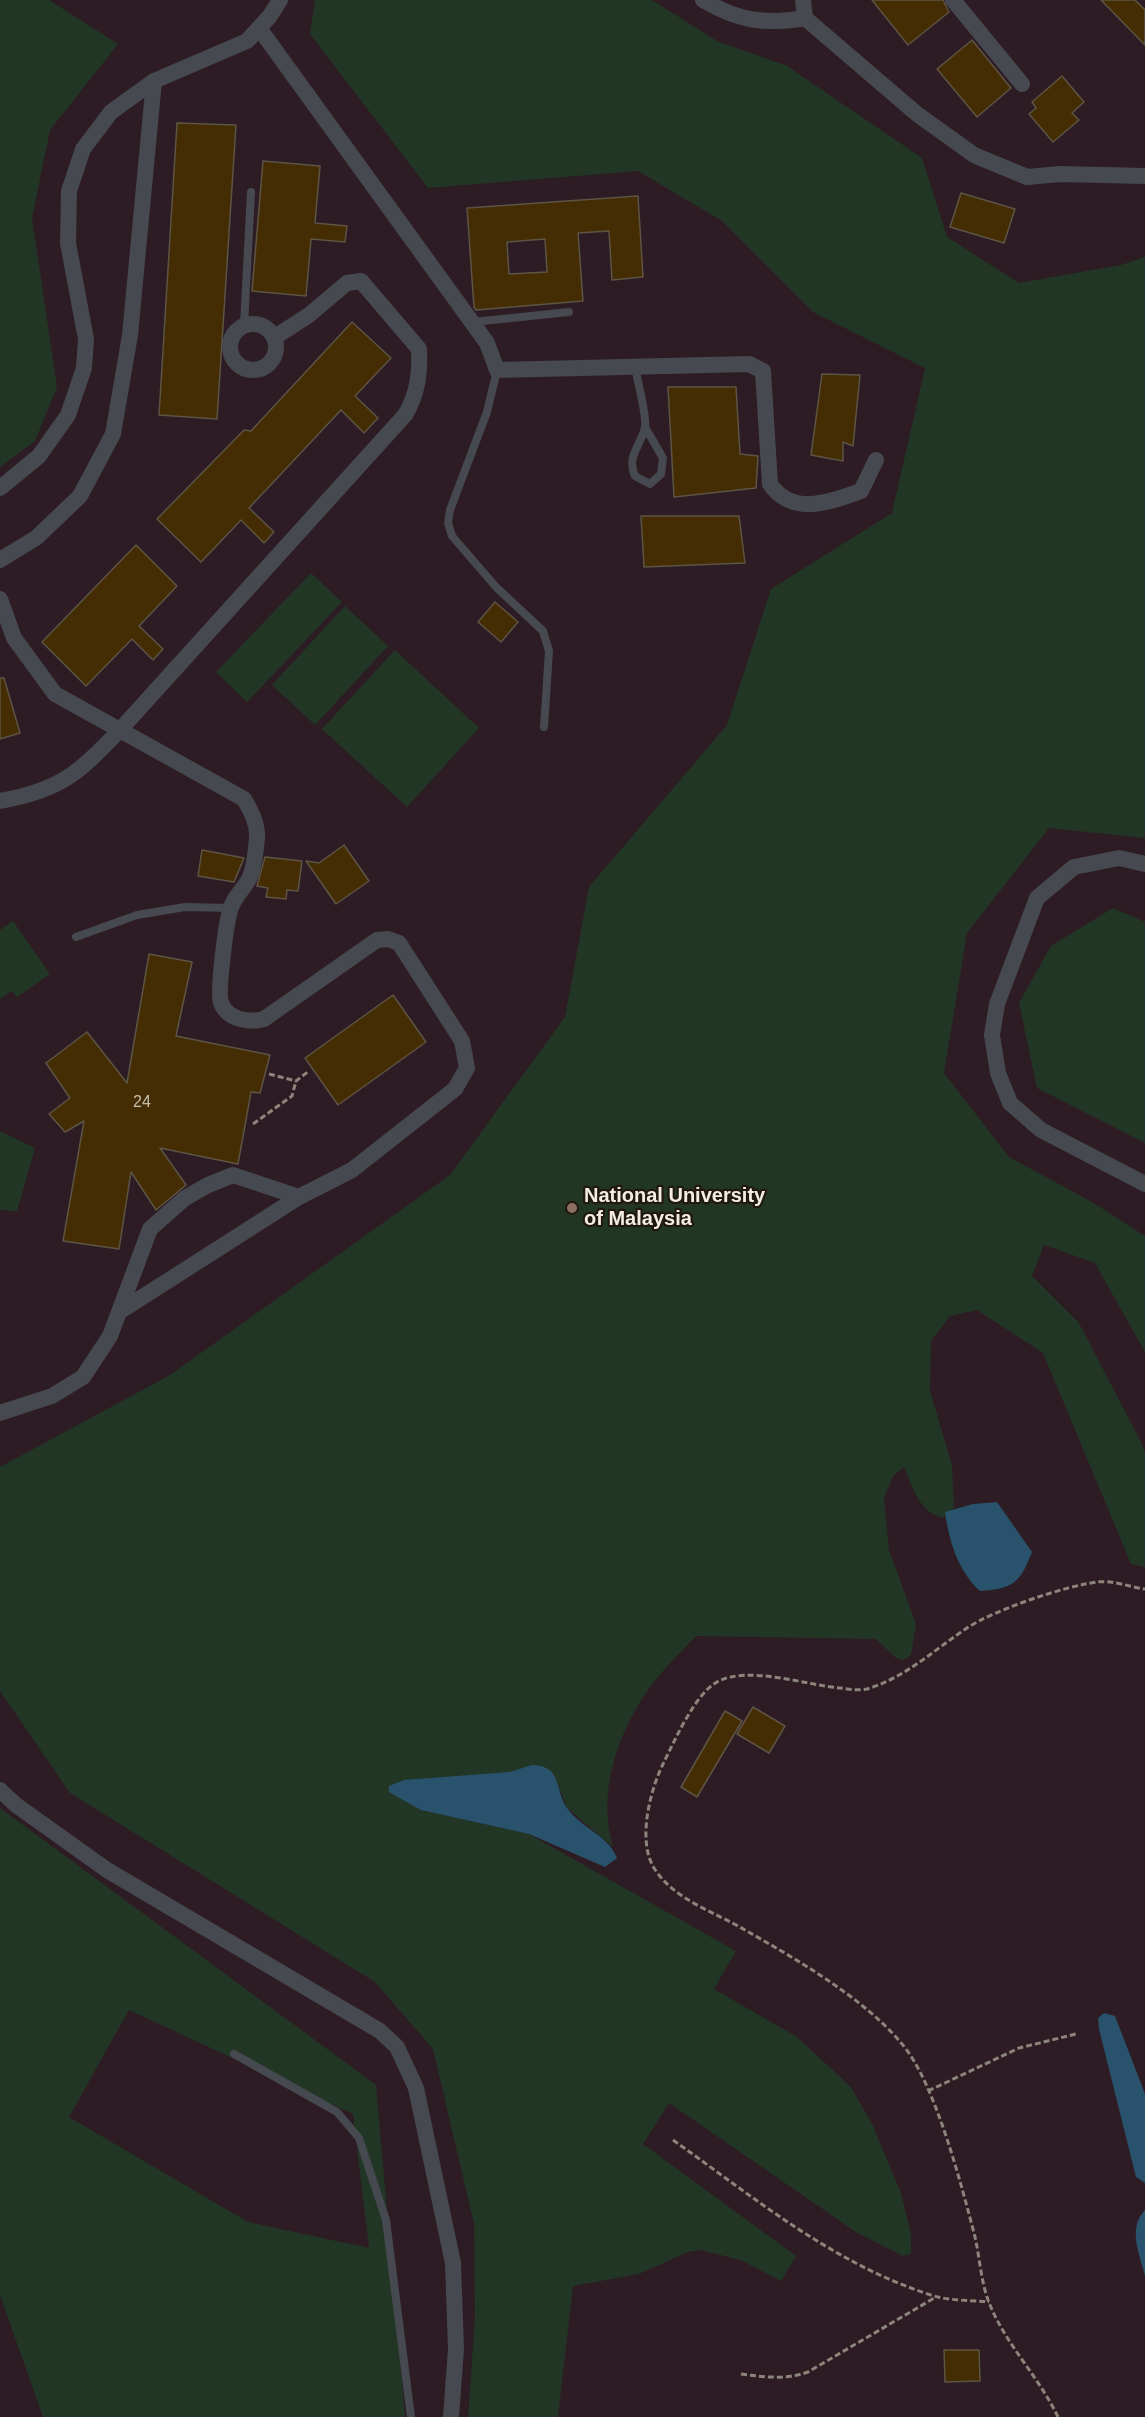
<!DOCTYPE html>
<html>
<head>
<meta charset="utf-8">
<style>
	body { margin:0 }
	canvas { display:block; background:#21190d }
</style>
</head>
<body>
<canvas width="1145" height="2417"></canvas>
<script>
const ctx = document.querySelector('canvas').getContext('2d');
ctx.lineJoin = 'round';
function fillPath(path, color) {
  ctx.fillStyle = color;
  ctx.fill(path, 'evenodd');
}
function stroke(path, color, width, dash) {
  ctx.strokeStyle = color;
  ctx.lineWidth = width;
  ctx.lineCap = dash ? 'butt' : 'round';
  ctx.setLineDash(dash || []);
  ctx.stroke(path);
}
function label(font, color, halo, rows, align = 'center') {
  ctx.font = font + ' Arial,sans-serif';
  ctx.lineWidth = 4.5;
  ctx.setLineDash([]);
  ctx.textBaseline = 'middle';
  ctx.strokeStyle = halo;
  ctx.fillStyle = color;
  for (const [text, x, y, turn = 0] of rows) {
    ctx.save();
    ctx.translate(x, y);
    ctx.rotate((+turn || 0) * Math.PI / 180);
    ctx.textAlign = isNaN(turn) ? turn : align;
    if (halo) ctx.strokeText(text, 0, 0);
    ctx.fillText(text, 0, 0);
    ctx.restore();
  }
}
fillPath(new Path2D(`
	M0 0H1145V2417H0Z`), '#2d1c23');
fillPath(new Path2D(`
	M0 0H49L118 44 50 130 32 218 57 387 35 441 0 467Z
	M315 0H652L717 41 787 66 922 158 947 237 1019 283 1121 265 1145 257V838L1049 828 967 933 944 1073 1009 1157 1092 1202 1145 1236V1352L1095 1263 1044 1245 1032 1276 1079 1323 1142 1444 1145 1453V1567L1131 1564 1043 1353 977 1310 950 1316 931 1341 930 1391 952 1465 954 1508 942 1518C919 1511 913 1488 904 1467L893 1476 884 1498 889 1550 916 1624 911 1655 904 1660 896 1658 876 1639 696 1636C681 1652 663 1669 650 1687 617 1734 597 1792 613 1847L567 1808 554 1774 532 1765 421 1810 529 1834 736 1951 714 1989 797 2037 851 2087 872 2124 901 2193 911 2235V2254L903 2256 856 2232 669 2103 643 2144 796 2256 781 2281 741 2260 700 2250 688 2252 639 2274 573 2286 558 2417H468L475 2316 474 2224 433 2049 375 1982 70 1793 0 1691V1467L170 1375 450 1175 565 1017 589 887 727 725 771 589 892 513 925 368 813 312 722 221 638 171 428 188 310 34Z
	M311 573 342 602 247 702 216 672Z
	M345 606 388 646 315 725 272 685Z
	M395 650 479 728 407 807 322 729Z
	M1113 908 1145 922V1143L1037 1088 1019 1003 1051 946Z
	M13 921 50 974 17 997 12 991 0 999V930Z
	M0 1131 35 1148 17 1211 0 1210Z
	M0 1808 376 2085 405 2417H43L0 2295ZM129 2010 353 2114 369 2248 248 2222 69 2117Z`), '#223626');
fillPath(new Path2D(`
	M997 1502 1032 1552C1020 1583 1013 1589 980 1591 958 1571 949 1541 945 1512L973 1504Z
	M532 1765C563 1766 554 1789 567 1808 581 1828 608 1835 617 1858L605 1867 529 1834 421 1810 389 1792V1786L404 1780 510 1772Z
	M1104 2013 1115 2016 1145 2094V2183L1136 2177 1099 2029 1098 2018Z
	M1145 2210V2276C1140 2255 1127 2228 1145 2210Z`), '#29536c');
const building = new Path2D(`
	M872 0H943L949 12 908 45Z
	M1101 0H1135L1145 10V45Z
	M972 40 1011 88 977 117 937 69Z
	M1062 76 1084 102 1072 113 1079 120 1053 142 1029 114 1036 108 1032 102Z
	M177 123 236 125 217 419 159 415Z
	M263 161 320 166 315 223 347 226 345 242 311 239 306 296 252 291Z
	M961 193 1015 209 1004 243 950 227Z
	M638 196 643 277 612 280 609 231 578 233 583 301 476 310 474 307 467 208ZM545 239 547 272 509 274 507 242Z
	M352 322 391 358 355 396 378 418 364 433 341 410 249 508 274 532 264 543 241 520 201 562 157 519 244 430 251 431Z
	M822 374 860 375 853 446 843 442V461L811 455Z
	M668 387H736L740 454 758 456 756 488 674 497Z
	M641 516H739L745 563 644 567Z
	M136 545 177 586 139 626 163 649 153 660 132 639 86 686 42 642Z
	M495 602 518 622 501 642 478 622Z
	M0 678H4L20 733 0 739Z
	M344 845 369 881 336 904 306 861 319 863Z
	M202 850 244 858 234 882 198 876Z
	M265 857 302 861 298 891 287 890 286 899 266 897 268 888 257 886Z
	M149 954 192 962 176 1036 270 1055 260 1093 251 1092 238 1164 160 1148 186 1185 156 1210 131 1172 119 1249 63 1241 84 1121 65 1132 49 1114 70 1098 46 1063 87 1032 127 1083Z
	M393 995 426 1042 338 1105 305 1058Z
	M753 1707 785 1726 769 1753 737 1734Z
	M725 1711 742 1721 697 1797 681 1787Z
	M944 2350H979L980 2381 945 2382Z`);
fillPath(building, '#442d03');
stroke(building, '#5d5445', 1.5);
stroke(new Path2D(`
	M269 1074 296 1081 309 1071
	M253 1124 292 1096 296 1081
	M928 2091 1019 2048 1076 2034
	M673 2140C756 2199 835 2265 934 2296 951 2301 971 2300 989 2302
	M741 2374C764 2377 785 2380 808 2372L936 2297
	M1058 2417C1039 2377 1007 2346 990 2305 981 2284 980 2259 975 2237 962 2187 935 2082 902 2044 864 1998 796 1959 745 1930 715 1912 674 1900 654 1868 637 1840 650 1790 664 1762 675 1740 695 1694 717 1682 747 1665 806 1685 840 1688 849 1689 859 1691 867 1689 906 1677 934 1650 967 1628 994 1610 1065 1586 1097 1582 1112 1580 1130 1587 1145 1589`), '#8c857b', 3, [6, 3]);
stroke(new Path2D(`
	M473 322 569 312
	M244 325 251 192
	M635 366C637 381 647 414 645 427 641 446 626 456 635 476L650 484 661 474 663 458 645 427
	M497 370 487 412 450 510 448 523 452 536 496 587 543 631 549 651 544 727
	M76 937 137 915 185 907 230 908
	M234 2054 337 2112 359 2138 386 2220 411 2417`), '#464950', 8);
stroke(new Path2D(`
	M703 0C738 21 765 25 805 18L917 114 974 155 1027 177 1060 174 1145 176
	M803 0 805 18
	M953 0 1022 84
	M259 28 487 343 497 370 749 364 763 371 770 484C793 517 830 502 861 491L876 460
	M230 347a23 23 0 1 1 46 0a23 23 0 1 1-46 0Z
	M0 488 39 456 68 415 84 368 86 339 68 243 69 191 83 149 111 112 154 81 247 41 270 16 280 0
	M0 560 36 538 80 496 113 434 130 335 154 81
	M0 599 14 638 55 694 244 799C251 811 258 824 257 838 256 850 254 869 249 879 243 890 232 899 230 911 226 924 217 992 221 1003 228 1020 249 1023 264 1019L377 940 388 939 399 943 462 1041 467 1068 455 1089 352 1170 299 1197 119 1312
	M0 801C61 790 77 774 119 731L405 415C418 394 420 373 419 349L361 281 347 283 309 315 275 337
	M1145 864 1119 858 1074 867 1037 898 997 1004 992 1035 998 1073 1010 1103 1041 1130 1145 1184
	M0 1413 52 1396 83 1377 110 1336 150 1229 185 1198 208 1185 233 1175 299 1197
	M0 1790 16 1805 107 1870 380 2031 397 2047 416 2088 453 2263 456 2349 451 2417`), '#464950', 16);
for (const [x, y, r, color] of [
	[572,1208,6,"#8d6e63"]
]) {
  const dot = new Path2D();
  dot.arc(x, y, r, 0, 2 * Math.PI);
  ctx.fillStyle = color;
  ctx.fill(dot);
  stroke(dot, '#21190d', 2);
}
label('16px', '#c7bdac', null, [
	["24",142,1103]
]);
label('bold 20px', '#f3ede5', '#21190d', [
	["National University",584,1196],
	["of Malaysia",584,1219]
], 'left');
</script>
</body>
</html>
